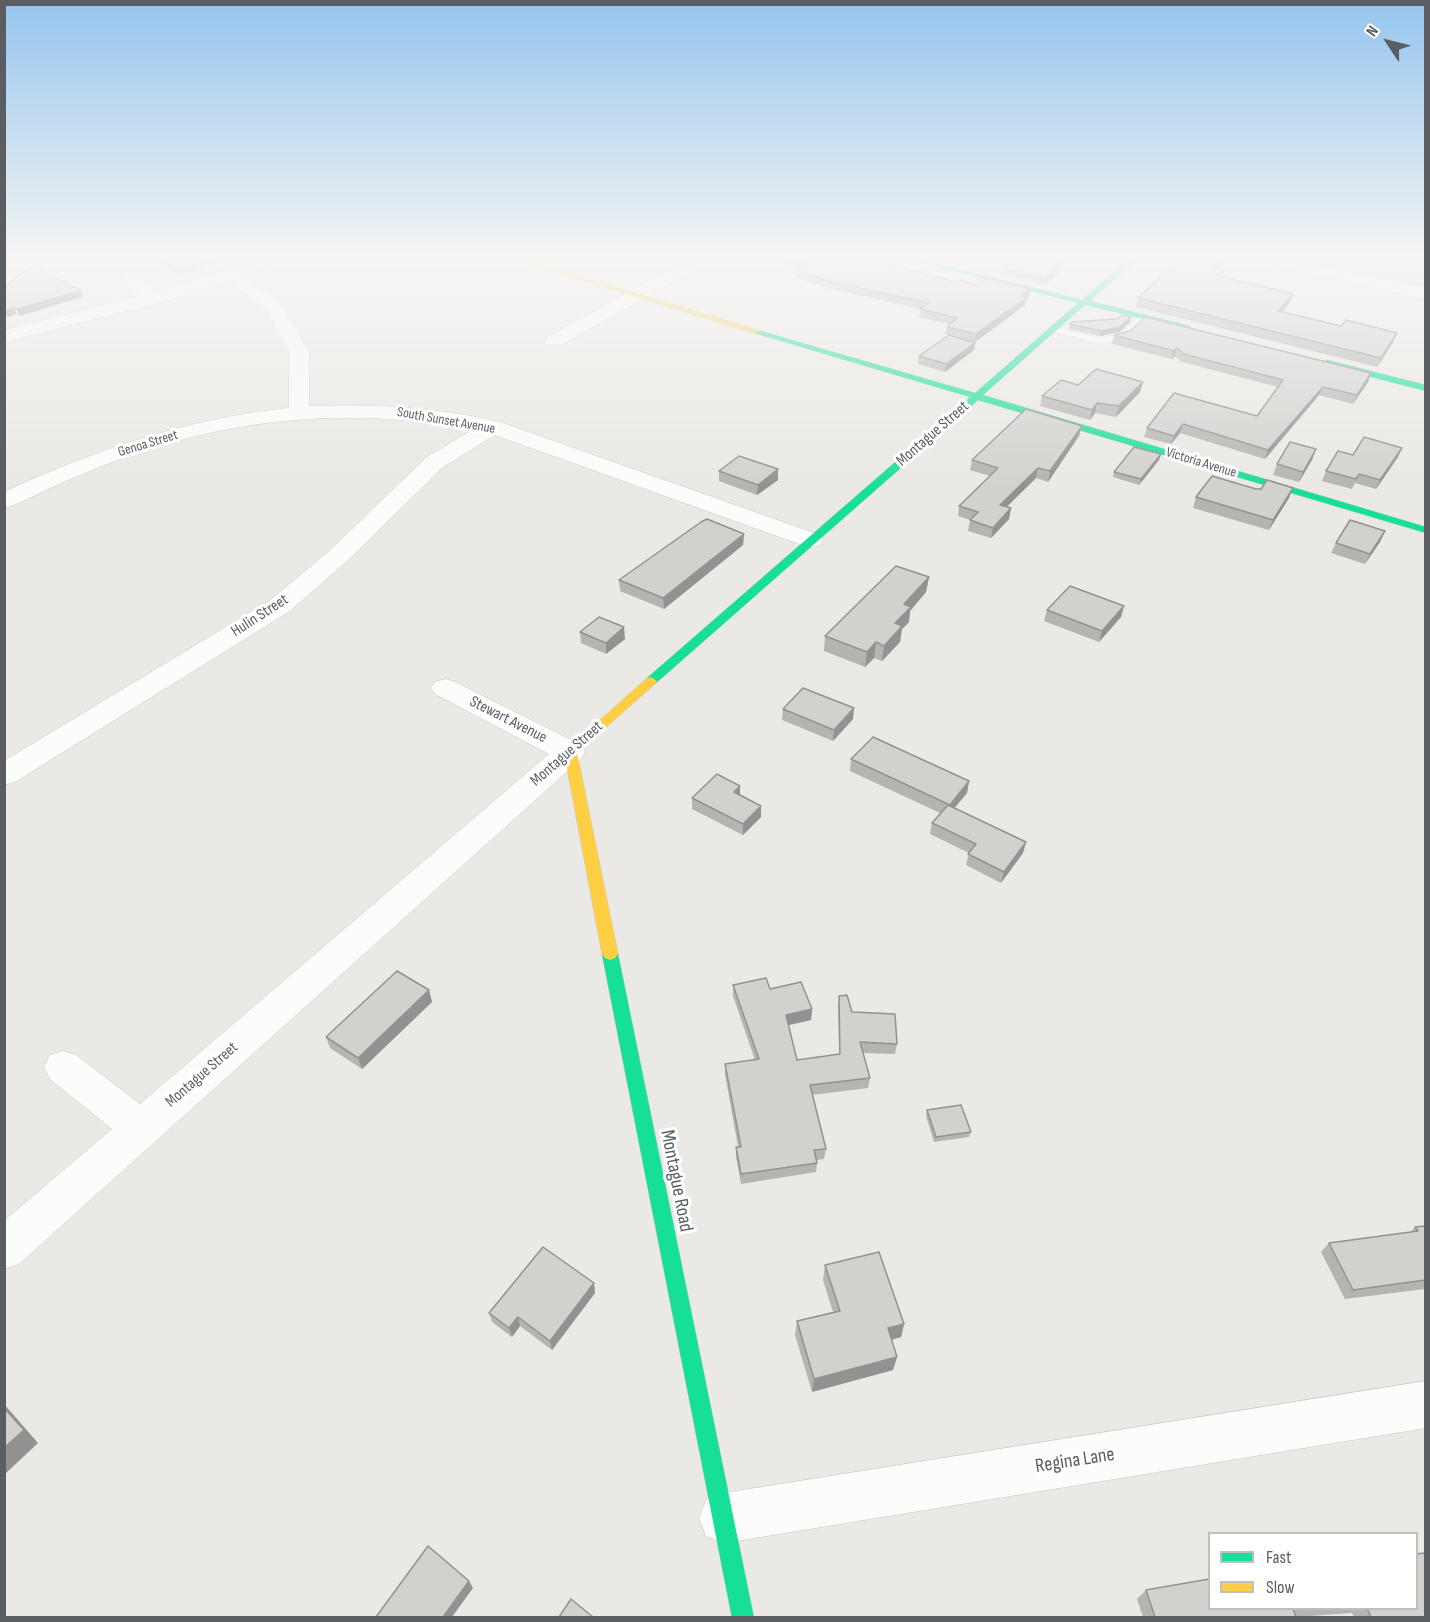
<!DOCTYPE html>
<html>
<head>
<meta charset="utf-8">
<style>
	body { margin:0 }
	#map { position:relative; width:1430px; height:1622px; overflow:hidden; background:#eae9e5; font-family:"Sofia Sans Condensed",sans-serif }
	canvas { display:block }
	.frame { position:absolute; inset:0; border:6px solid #5a5e62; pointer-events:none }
	.legend { position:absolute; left:1208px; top:1532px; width:210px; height:78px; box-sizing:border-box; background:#fff; border:2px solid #bdbfc0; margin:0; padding:8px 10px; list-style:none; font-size:18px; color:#5a5e62 }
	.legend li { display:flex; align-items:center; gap:12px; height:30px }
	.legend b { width:30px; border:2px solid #bdbfc0 }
	.north { position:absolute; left:1358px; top:12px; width:60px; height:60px; -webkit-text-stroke:4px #fff; paint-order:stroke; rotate:305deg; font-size:16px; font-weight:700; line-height:24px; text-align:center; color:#5a5e62 }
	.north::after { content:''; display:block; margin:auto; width:21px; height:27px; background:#5a5e62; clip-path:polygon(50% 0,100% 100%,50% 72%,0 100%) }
</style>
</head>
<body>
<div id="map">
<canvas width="1430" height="1622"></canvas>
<div class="frame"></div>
<ul class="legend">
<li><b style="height:8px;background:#16e098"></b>Fast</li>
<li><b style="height:8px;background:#ffcf43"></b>Slow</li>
</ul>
<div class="north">N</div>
</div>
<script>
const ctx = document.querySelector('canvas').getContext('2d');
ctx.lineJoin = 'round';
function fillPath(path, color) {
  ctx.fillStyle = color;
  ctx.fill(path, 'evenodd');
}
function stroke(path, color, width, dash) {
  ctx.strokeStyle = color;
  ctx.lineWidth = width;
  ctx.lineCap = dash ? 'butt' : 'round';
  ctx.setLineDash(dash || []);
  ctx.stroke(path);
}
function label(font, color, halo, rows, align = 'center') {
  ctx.font = font + ' "Sofia Sans Condensed",sans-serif';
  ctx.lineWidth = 6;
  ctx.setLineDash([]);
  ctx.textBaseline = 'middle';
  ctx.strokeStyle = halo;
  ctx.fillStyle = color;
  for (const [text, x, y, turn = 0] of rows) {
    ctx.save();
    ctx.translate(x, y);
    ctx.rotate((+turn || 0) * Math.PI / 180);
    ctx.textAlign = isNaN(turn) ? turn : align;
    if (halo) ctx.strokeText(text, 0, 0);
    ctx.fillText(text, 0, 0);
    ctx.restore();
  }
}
fillPath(new Path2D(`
	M1285 261H1425V289Z`), '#dcd9d4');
const lane = new Path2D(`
	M1141 315 1148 317 1126 338 1100 344 1047 330 1052 327 1100 338 1120 334Z`);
const street = new Path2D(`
	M249 261H273L271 265 243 275 280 303 309 352V406C374 404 437 407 500 422L820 535 823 540 820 545 811 547 802 545 495 435 443 467 347 561 290 611 15 782 4 785V761L272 599 329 551 427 457 472 430C357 407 237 417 126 457 101 466 75 477 50 488 35 495 20 504 4 508V492C95 450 189 418 289 408V352L267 310 228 281 159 303 4 342V330L139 296 119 276 122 272H134L156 292Z
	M685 261H706L704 265 561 345H547L544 341 547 337Z
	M1266 261H1299L1426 288V299L1274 266Z
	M445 679 455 682 581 745 585 752 581 759 19 1264 4 1269V1221L112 1129 50 1079 44 1067 50 1055 63 1051 76 1055 140 1104 549 754 435 694 431 688 435 682Z
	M1426 1381V1428L724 1543 706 1536 699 1518 706 1500 724 1493Z`);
const fast = new Path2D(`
	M914 261H927L1082 300 1126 261H1135L1090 301 1190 326V330L1085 305 983 395 1426 527V533L978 400 655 684H647L645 681 647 678 970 397 754 333V329L975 393 1078 303Z
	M1327 360 1426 385V391L1324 365 1323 363Z
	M610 948 615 950 618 954 754 1618H732L602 954 605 950Z`);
const slow = new Path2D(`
	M519 261H531L761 331 754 333Z
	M651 677 657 681 655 684 577 753 618 954 615 958 610 960 605 958 602 954 564 752 647 678Z`);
stroke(lane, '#c7c7c7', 1);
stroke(street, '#c7c7c7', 1);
stroke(fast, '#c6c7c7', 1);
stroke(slow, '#c6c7c7', 1);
fillPath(lane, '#fcfcfb');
fillPath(street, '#fcfcfb');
fillPath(fast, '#16e098');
fillPath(slow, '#ffcf43');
fillPath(new Path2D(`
	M155 261H223L180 274Z
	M772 261H876L956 282 1029 297 1026 299 1025 305 975 342 974 350 945 372 918 364 919 356 949 335 945 334 947 327 949 324 919 317 921 309 832 289 796 278V271L799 269 772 262Z
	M1226 264 1219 269 1222 277 1290 302 1282 312 1393 342 1377 367 1136 307 1138 298Z
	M1003 268H1059L1058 273 1044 285 1002 274Z
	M1131 317 1130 322 1119 332 1100 336 1069 329 1070 324Z
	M1114 335 1368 382 1353 404 1319 395 1265 459 1180 433 1171 444 1144 437 1147 428 1257 416 1278 387 1182 362 1175 356 1172 359 1112 344Z
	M1078 385 1140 392 1116 417 1095 413 1090 420 1040 406 1042 396Z
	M1079 436 1048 482 1036 478 1007 507 1011 508 1009 519 991 538 968 531 970 520 958 516 959 506 990 476 970 470 972 460Z
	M1316 449 1312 460 1299 482 1273 475 1277 464Z
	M1161 454 1159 460 1139 485 1113 477 1114 472Z
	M1353 455 1398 457 1376 489 1355 483 1352 489 1322 481 1326 471Z
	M719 471 778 480 757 495 719 481Z
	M1293 488 1289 498 1269 530 1193 508 1196 497 1256 489Z
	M1385 531 1380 542 1365 564 1331 553 1336 543Z
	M744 534 743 545 664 609 620 591 619 580Z
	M929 577 926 592 910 611 909 622 902 629 900 642 882 661 874 658 865 667 824 651 825 636Z
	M1124 606 1121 617 1099 642 1044 621 1047 610Z
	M580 632 625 639 606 654 581 643Z
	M783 709 853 719 833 741 782 720Z
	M851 759 969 781 967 793 954 808 1023 853 1001 883 966 865 969 853 930 834 932 823 940 813 850 771Z
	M740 786V794L761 806V817L743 835 692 809V798Z
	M733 985 770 989 812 1009 811 1020 788 1025 797 1060 839 1055 838 1007 839 996 852 1012 897 1044 895 1054 863 1053 870 1078 868 1088 812 1095 826 1149 824 1159 817 1160V1163L816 1172 741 1184 736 1157V1147H738L725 1074V1064L755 1060 733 996Z
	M429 990 432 1002 362 1069 330 1048 326 1037Z
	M927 1110 971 1132 969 1137 934 1142 926 1116Z
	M1425 1226V1289L1345 1299 1321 1252 1329 1243 1410 1232 1415 1227Z
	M825 1265 904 1324 901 1337 891 1340 897 1357 893 1370 812 1392 795 1335 797 1321 833 1312 823 1280Z
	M594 1283 595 1293 552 1350 520 1326 512 1337 492 1322 489 1313Z
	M1146 1590 1209 1608H1416L1425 1617H1354L1352 1613 1296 1617H1143L1137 1599Z`), '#b5b4b1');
fillPath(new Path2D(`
	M207 261H223L180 274 179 270Z
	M1062 261H1068L1059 268 1058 273 1044 285 1045 279 1056 266Z
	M1221 261H1226V264L1210 276 1213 268Z
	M1030 289 1029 297 1026 299 1025 305 975 342 976 334Z
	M81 291 83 297 19 316 17 309Z
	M1293 294 1290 302 1275 320 1278 311Z
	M14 308 17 314 4 318V311Z
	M1131 317 1130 322 1119 332 1100 336 1101 331Z
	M1397 333 1393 342 1377 367 1381 358Z
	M975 343 974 350 945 372 946 364Z
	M1177 348 1175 356 1172 359 1174 351Z
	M1371 373 1368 382 1353 404 1357 395Z
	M1143 382 1140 392 1116 417 1119 406Z
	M1323 387 1319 395 1265 459 1268 450Z
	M1097 403 1095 413 1090 420 1092 410Z
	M1183 424 1180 433 1171 444 1174 436Z
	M1082 426 1079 436 1048 482 1050 471Z
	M1402 448 1398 457 1376 489 1380 480Z
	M1316 449 1312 460 1299 482 1303 472Z
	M1161 454 1159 460 1139 485 1141 479Z
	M1038 468 1036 478 998 515 1000 505Z
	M778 469V480L757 495 758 485Z
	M1293 488 1289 498 1269 530 1273 520Z
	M1011 508 1009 519 991 538 993 528Z
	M1385 531 1380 542 1365 564 1370 554Z
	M744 534 743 545 664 609 663 598Z
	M929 577 926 592 910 611 909 622 902 629 900 642 882 661 884 646 904 604Z
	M1124 606 1121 617 1099 642 1102 631Z
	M624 627 625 639 606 654V643Z
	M876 642 874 658 865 667 867 652Z
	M854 708 853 719 833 741 834 730Z
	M969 781 967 793 947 817 950 805Z
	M740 786V797L734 792Z
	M761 806V817L743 835V824Z
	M1026 842 1023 853 1001 883 1004 872Z
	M429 990 432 1002 362 1069 358 1058Z
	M812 1009 811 1020 785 1026 786 1015Z
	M594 1283 595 1293 552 1350 550 1341Z
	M518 1317 520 1326 512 1337 509 1328Z
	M904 1324 901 1337 884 1342 888 1328Z
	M897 1357 893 1370 812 1392 814 1379Z
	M4 1404 38 1443 4 1475Z
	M469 1581 473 1588 452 1617H443Z`), '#939290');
const building = new Path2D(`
	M162 261H207L179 270Z
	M798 261H876L956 282 959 280 978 285 987 278 1030 289 1022 296 1027 297 976 334 947 327 957 318 920 309 929 303 832 282 796 271 808 264Z
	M1014 261H1062L1056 266 1059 267 1045 279 1003 268Z
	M1177 261H1221L1213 268 1224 270 1219 276 1293 294 1278 311 1341 326 1346 320 1397 333 1381 358 1138 298Z
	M34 267 81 291 17 309 14 308 4 311V288L24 271Z
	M1122 315 1131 317 1120 327 1101 331 1070 324 1072 322 1117 319Z
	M1145 317 1371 373 1357 395 1323 387 1268 450 1183 424 1174 436 1147 428 1174 393 1257 416 1283 380 1184 354 1177 348 1174 351 1114 335 1130 331Z
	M949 335 975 343 946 364 919 356Z
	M1096 369 1143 382 1119 406 1097 403 1092 410 1042 396 1061 380 1078 385Z
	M1026 409 1082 426 1050 471 1038 468 1000 505 1011 508 993 528 970 520 978 512 959 506 998 468 972 460Z
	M1364 437 1402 448 1380 480 1359 474 1356 479 1326 471 1338 451 1353 455Z
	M1290 442 1316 449 1303 472 1277 464Z
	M1134 447 1161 454 1141 479 1114 472Z
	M739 456 778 469 758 485 719 471Z
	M1212 476 1256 489H1261L1267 480 1293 488 1273 520 1196 497Z
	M707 519 744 534 663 598 619 580 701 522Z
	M1350 520 1385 531 1370 554 1336 543Z
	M896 566 929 577 904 604 911 607 895 623 902 626 884 646 876 642 867 652 825 636Z
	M1070 586 1124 606 1102 631 1047 610Z
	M599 617 624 627 606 643 580 632Z
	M803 688 854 708 834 730 783 709Z
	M873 737 969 781 950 805 851 759Z
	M717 774 740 786 734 792 761 806 743 824 692 798Z
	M948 805 1026 842 1004 872 968 854 976 844 932 823Z
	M397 971 429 990 358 1058 326 1037Z
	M766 978 770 989 801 982 812 1009 786 1015 797 1060 840 1054 839 996 847 995 852 1012 895 1014 897 1044 860 1042 870 1078 810 1085 826 1149 814 1150 817 1163 741 1174 736 1147H741L725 1064 759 1059 733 985Z
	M961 1105 971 1132 936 1137 927 1110Z
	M1425 1226V1280L1353 1290 1329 1243 1418 1231 1415 1227Z
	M543 1247 594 1283 550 1341 518 1317 509 1328 489 1313Z
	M879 1252 904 1324 888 1328 897 1357 814 1379 797 1321 840 1311 825 1265Z
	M4 1408 24 1430 4 1448Z
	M428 1546 469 1581 443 1617H376Z
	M1425 1553V1617H1371L1367 1608H1416V1554Z
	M1209 1579V1608H1307L1293 1609 1296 1617H1155L1146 1590Z
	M571 1599 593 1617H559Z`);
fillPath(building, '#d2d1ce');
stroke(building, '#939290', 1.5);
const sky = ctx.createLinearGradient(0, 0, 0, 488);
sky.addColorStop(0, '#95c5ee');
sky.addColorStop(0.53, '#f6f5f3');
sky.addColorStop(1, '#f6f5f300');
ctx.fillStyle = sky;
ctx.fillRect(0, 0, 1430, 488);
label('14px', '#5a5e62', '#fff', [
	["South Sunset Avenue",446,421,10],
	["Genoa Street",148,444,-17],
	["Victoria Avenue",1201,463,17]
]);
label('16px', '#5a5e62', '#fff', [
	["Montague Street",933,434,-41],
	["Hulin Street",260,616,-33],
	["Stewart Avenue",508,720,27],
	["Montague Street",567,754,-41],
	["Montague Street",202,1075,-41]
]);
label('20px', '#5a5e62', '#fff', [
	["Montague Road",676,1181,79],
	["Regina Lane",1075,1461,-9]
]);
</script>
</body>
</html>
